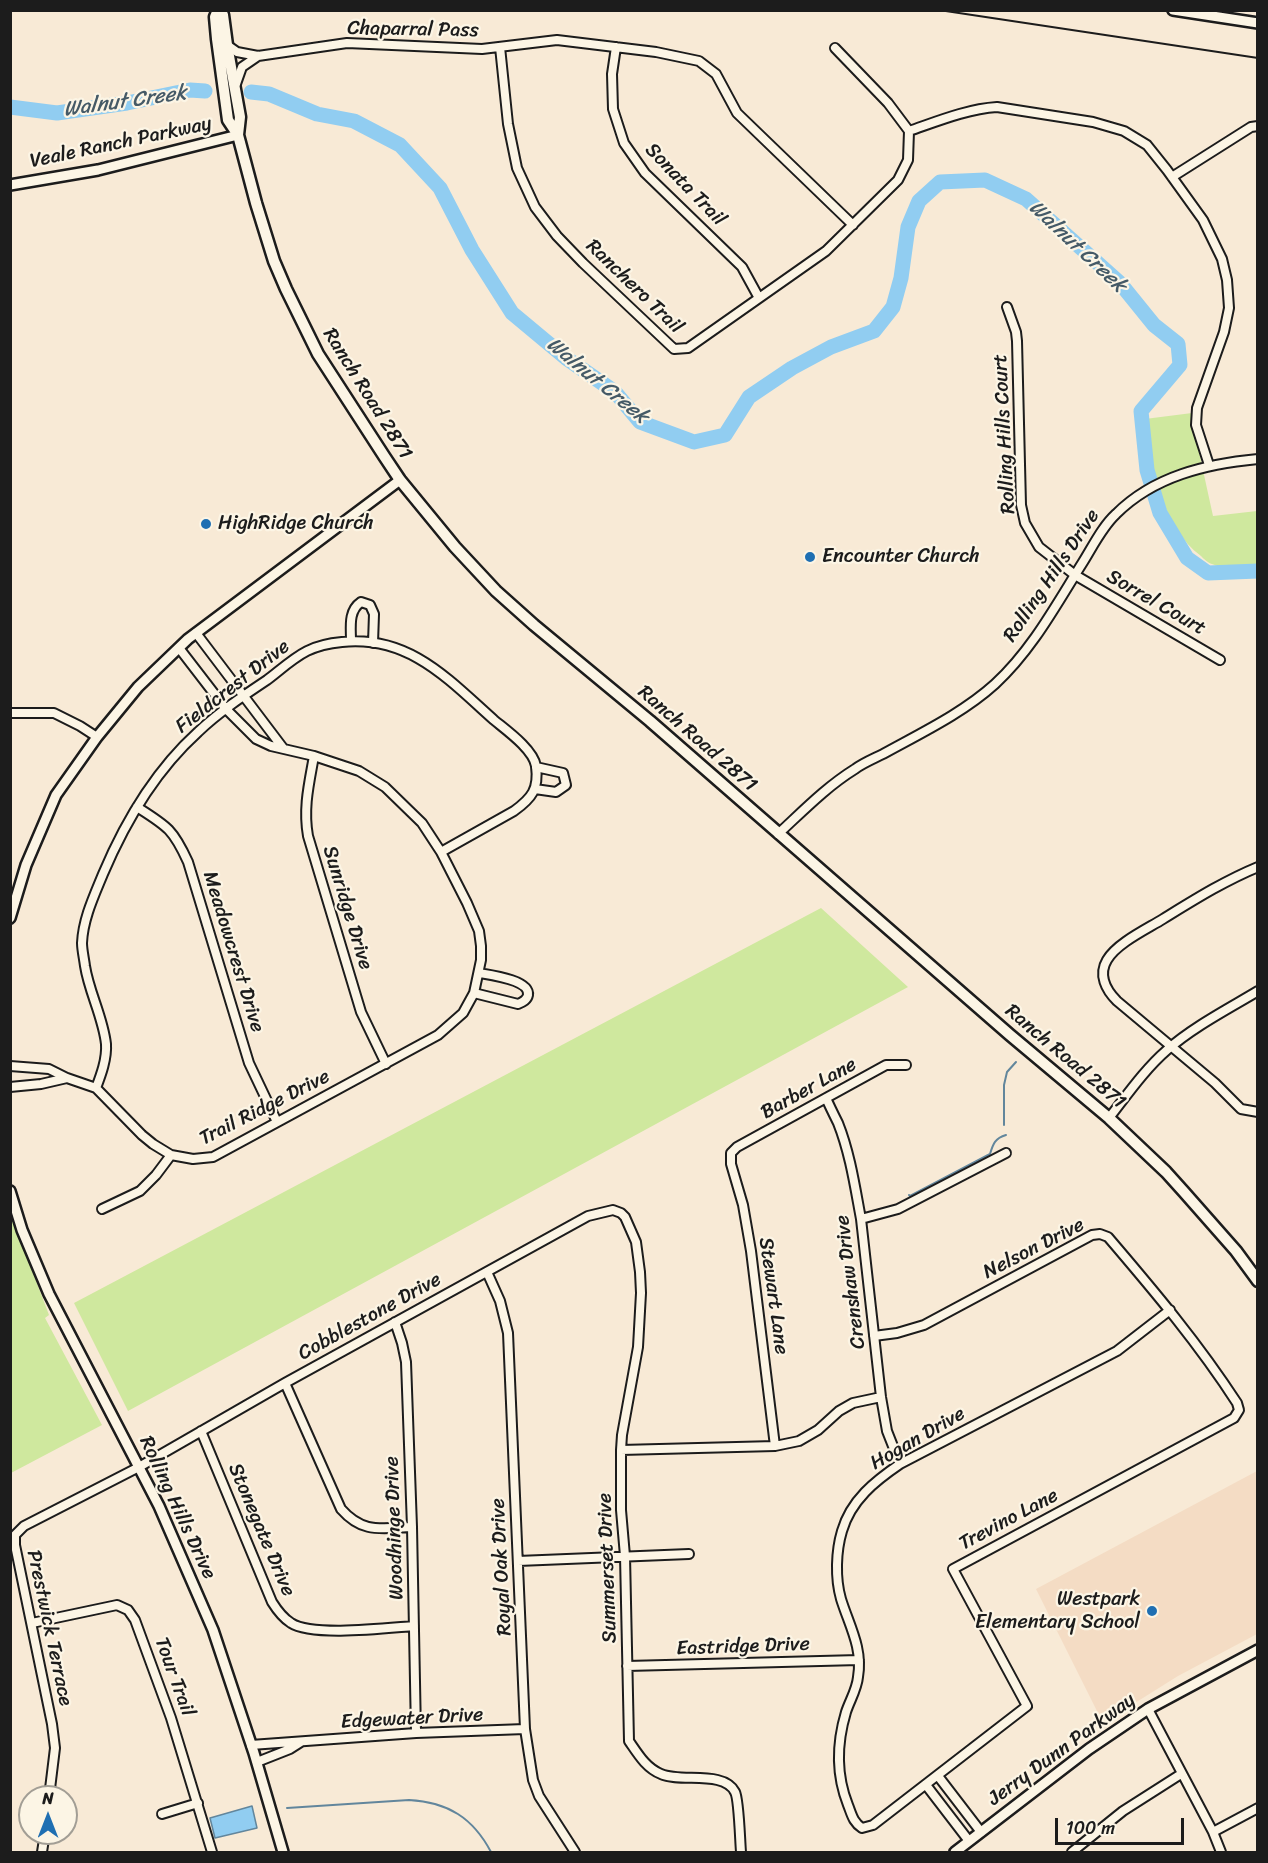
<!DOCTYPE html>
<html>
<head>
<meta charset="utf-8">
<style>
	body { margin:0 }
	#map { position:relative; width:1268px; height:1863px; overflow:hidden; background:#f8ead6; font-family:Sriracha,sans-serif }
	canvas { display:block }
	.frame { position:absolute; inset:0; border:12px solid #1c1c1c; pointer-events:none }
	.north { position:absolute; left:18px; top:1785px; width:60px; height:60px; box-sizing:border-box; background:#fcf5e5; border:2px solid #a29e95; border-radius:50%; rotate:0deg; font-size:16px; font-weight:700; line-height:24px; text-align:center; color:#1c1c1c }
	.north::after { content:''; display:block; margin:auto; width:21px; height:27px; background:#1f6fb2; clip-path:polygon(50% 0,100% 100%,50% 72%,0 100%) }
	.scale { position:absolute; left:1055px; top:1818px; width:129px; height:27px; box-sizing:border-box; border:3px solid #1c1c1c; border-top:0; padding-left:8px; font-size:18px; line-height:21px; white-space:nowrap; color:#1c1c1c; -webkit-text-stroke:4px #fcf5e5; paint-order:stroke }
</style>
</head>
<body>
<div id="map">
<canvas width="1268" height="1863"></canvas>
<div class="frame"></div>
<div class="north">N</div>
<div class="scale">100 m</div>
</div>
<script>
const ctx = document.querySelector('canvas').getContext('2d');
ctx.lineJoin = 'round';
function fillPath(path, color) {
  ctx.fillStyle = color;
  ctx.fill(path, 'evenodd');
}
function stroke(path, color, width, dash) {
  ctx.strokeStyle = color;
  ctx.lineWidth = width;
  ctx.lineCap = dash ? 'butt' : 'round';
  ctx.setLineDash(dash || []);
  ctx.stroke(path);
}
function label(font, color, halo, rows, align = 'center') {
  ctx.font = font + ' Sriracha,sans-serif';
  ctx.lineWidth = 4.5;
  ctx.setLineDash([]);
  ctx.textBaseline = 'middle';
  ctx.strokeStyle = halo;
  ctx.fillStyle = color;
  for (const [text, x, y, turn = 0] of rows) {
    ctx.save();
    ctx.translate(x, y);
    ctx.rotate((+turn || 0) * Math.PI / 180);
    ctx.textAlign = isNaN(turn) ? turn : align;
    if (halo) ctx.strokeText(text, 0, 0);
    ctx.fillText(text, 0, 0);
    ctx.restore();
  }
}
fillPath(new Path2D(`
	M1257 1471V1634L1178 1676 1103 1723 1036 1589Z`), '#f4dcc4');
fillPath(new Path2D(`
	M1192 413V420L1213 516 1257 511V566C1244 567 1225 570 1212 564 1208 563 1204 559 1201 556 1162 527 1150 466 1145 419Z
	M821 908 908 987 128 1411 74 1303Z
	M11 1215 49 1315 45 1318 102 1425 11 1473Z`), '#cfe89e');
const water = new Path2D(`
	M252 1806 257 1828 215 1838 210 1818Z`);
fillPath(water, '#91cdf1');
stroke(water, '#62869c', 1.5);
stroke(new Path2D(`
	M1004 1125V1085L1007 1072 1016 1062
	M909 1195 910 1196 990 1154C993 1144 995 1138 1006 1135
	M287 1808 409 1800C448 1802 473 1818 491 1852`), '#62869c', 2);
stroke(new Path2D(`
	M251 92 269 94 317 114 354 121 400 145 440 188 472 250 512 313 566 358 615 392 640 422 694 442 725 435 749 397 792 368 831 347 874 331 893 307 901 278 908 227 919 201 940 182 985 180 1026 199 1120 283 1154 325 1178 344 1180 365 1141 411 1147 470 1160 513 1187 558 1208 573 1258 571
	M10 107 57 113 127 103 190 90 205 91`), '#91cdf1', 15);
const minor = new Path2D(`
	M227 45 237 52 258 56 347 43 482 49 557 40 656 52 699 61 716 74 737 113 853 225
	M500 47 508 124 517 168 535 207 557 236 583 263 674 349 688 348 826 251 898 180 908 160 909 131 888 103 835 48
	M616 47 612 74 613 109 624 143 645 173 742 267 759 298
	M236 84 242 67 258 56
	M909 131C938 121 967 109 997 107L1093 122 1124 131 1147 145 1167 170 1203 220 1222 259 1227 280 1229 308 1224 332 1197 408 1196 425 1209 465
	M1172 177 1251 127 1258 126
	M1007 307 1016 332 1017 341 1021 505 1025 523 1039 547 1075 575 1220 660
	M196 633 283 748
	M351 641C351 627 348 611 361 602L370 605 374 614 373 643
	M10 713H54L80 726 97 737
	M314 756C309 784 303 808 308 836L361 1012 386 1064
	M535 789 556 792 566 785 563 773 536 767
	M137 807C167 826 173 829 188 862L249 1063 277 1122
	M778 834C803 811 826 787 855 769 863 763 873 759 883 754 921 733 963 713 995 684 1032 650 1056 605 1083 562 1093 546 1102 527 1116 514 1154 476 1206 464 1258 459
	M1258 867C1224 881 1194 900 1163 919 1147 929 1117 943 1107 960 1098 975 1106 990 1117 1001L1215 1083 1241 1109 1258 1112
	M474 993 518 1004C523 1002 527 1000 528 995 530 980 490 975 479 973
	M10 1066 49 1069 67 1078 96 1088 142 1135 153 1144 171 1155 193 1159 213 1157 438 1035 463 1013 474 993 481 960V946L479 931 467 903 441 852 422 823 385 787 359 771 314 756 271 746 256 739 226 709 179 648
	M10 1087 41 1084 67 1078
	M96 1088C101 1075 107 1059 106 1044 103 1017 89 992 85 966 84 958 82 950 82 943 83 919 94 896 103 874 125 822 156 770 198 732 219 712 243 696 267 680 279 671 293 658 307 651 317 646 331 643 342 642 409 635 448 679 494 720 506 730 533 749 536 766 539 789 532 798 514 811L441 852
	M826 1098C830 1107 834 1115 838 1123 850 1153 855 1187 861 1219L881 1397 887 1431 900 1464
	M1109 1118C1127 1095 1145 1069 1167 1050 1193 1027 1228 1009 1258 991
	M102 1209 140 1191 156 1175 171 1155
	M861 1219 898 1209 1006 1153
	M487 1272 500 1301 508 1333 525 1729 533 1780 539 1796 575 1852
	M395 1322 402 1343 406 1362 412 1527 416 1733
	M874 1336 897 1333 924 1325 1092 1235 1100 1234 1108 1237C1155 1292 1198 1343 1237 1403L1239 1410 1234 1418 953 1569 1027 1706 873 1825 862 1828C853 1822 852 1815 848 1805 836 1775 837 1742 846 1712 850 1700 857 1689 858 1677 863 1648 849 1625 841 1599 835 1578 836 1551 842 1531 851 1500 875 1481 900 1464L1117 1351 1170 1310
	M285 1383 341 1509C363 1534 381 1528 412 1527
	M201 1431 272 1602C277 1610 283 1618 291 1623 312 1637 387 1628 414 1626
	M775 1446 751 1251 743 1205 731 1164V1153L737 1147 886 1065H906
	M621 1450 775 1446 799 1441 818 1430 839 1411 853 1403 881 1397
	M518 1561 689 1554
	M32 1623 117 1605 128 1610 135 1620 171 1718 212 1852
	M627 1666 859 1660
	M1148 1709 1213 1832 1221 1852
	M251 1745 416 1733 525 1729
	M257 1762 290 1749 301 1742
	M938 1776 981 1832
	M926 1785 969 1841
	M49 1797 55 1748 52 1724 15 1545V1535L24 1526 139 1467 285 1383 588 1216 613 1210 621 1213 625 1217 636 1242 640 1272 641 1293 638 1347 622 1435 621 1450V1510L625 1556 629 1741C638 1754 646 1768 661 1774 681 1783 724 1770 735 1792 739 1799 740 1841 741 1852
	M162 1814 198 1803
	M1213 1832 1258 1808
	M42 1852 45 1833
	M1072 1852 1123 1811 1181 1774`);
const tertiary = new Path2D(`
	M1173 10 1258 23
	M10 185 98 170 238 135
	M10 918 26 865 56 795 97 737 138 687 188 639 400 480
	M10 1191 22 1230 49 1294 159 1506 213 1630 254 1753 283 1852
	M955 1852 1089 1749 1148 1709 1258 1650`);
const secondary = new Path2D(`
	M218 10 215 17 217 39 228 120 238 135 256 203 274 261 286 289 318 354 384 456 400 480 455 547 496 591 534 625 650 721 1010 1035 1109 1118 1166 1172 1184 1192 1236 1251 1258 1281
	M221 10 223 15 227 45 240 117 238 135`);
stroke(minor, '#1c1c1c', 12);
stroke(tertiary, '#1c1c1c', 14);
stroke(secondary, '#1c1c1c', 15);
stroke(minor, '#fcf5e5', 8);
stroke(tertiary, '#fcf5e5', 9);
stroke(secondary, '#fcf5e5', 10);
stroke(new Path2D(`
	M939 10 1258 58`), '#1c1c1c', 2);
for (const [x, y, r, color] of [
	[206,524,6,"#1f6fb2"],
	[810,557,6,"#1f6fb2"],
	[1152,1611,6,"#1f6fb2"]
]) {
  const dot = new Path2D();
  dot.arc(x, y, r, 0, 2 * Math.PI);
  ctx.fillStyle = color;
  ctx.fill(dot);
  stroke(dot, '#fcf5e5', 2);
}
label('20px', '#1c1c1c', '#fcf5e5', [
	["Chaparral Pass",413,30,1],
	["Veale Ranch Parkway",121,143,-12],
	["Sonata Trail",685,185,46],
	["Ranchero Trail",634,287,44],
	["Ranch Road 2871",367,394,58],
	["Rolling Hills Court",1005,434,-93],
	["Rolling Hills Drive",1052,576,-56],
	["Sorrel Court",1156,603,30],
	["Fieldcrest Drive",233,687,-38],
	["Ranch Road 2871",697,739,41],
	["Sunridge Drive",347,908,73],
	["Meadowcrest Drive",233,952,73],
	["Ranch Road 2871",1065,1057,40],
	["Barber Lane",809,1089,-29],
	["Trail Ridge Drive",265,1108,-27],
	["Nelson Drive",1034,1249,-27],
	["Crenshaw Drive",851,1282,-97],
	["Stewart Lane",773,1296,82],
	["Cobblestone Drive",370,1317,-29],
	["Hogan Drive",918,1439,-30],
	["Rolling Hills Drive",177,1508,65],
	["Trevino Lane",1009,1520,-28],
	["Woodhinge Drive",395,1528,-92],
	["Stonegate Drive",261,1530,67],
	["Royal Oak Drive",502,1567,-93],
	["Summerset Drive",608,1568,-92],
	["Prestwick Terrace",49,1628,78],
	["Eastridge Drive",743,1647,-2],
	["Tour Trail",174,1677,70],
	["Edgewater Drive",412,1719,-3],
	["Jerry Dunn Parkway",1062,1750,-36]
]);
label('20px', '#1c1c1c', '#fcf5e5', [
	["HighRidge Church",218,524],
	["Encounter Church",822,557],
	["Westpark",1140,1600,"right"],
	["Elementary School",1140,1623,"right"]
], 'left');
label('italic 21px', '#455a67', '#fcf5e5', [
	["Walnut Creek",125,102,-8],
	["Walnut Creek",1077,247,43],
	["Walnut Creek",597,381,39]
]);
</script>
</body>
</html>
